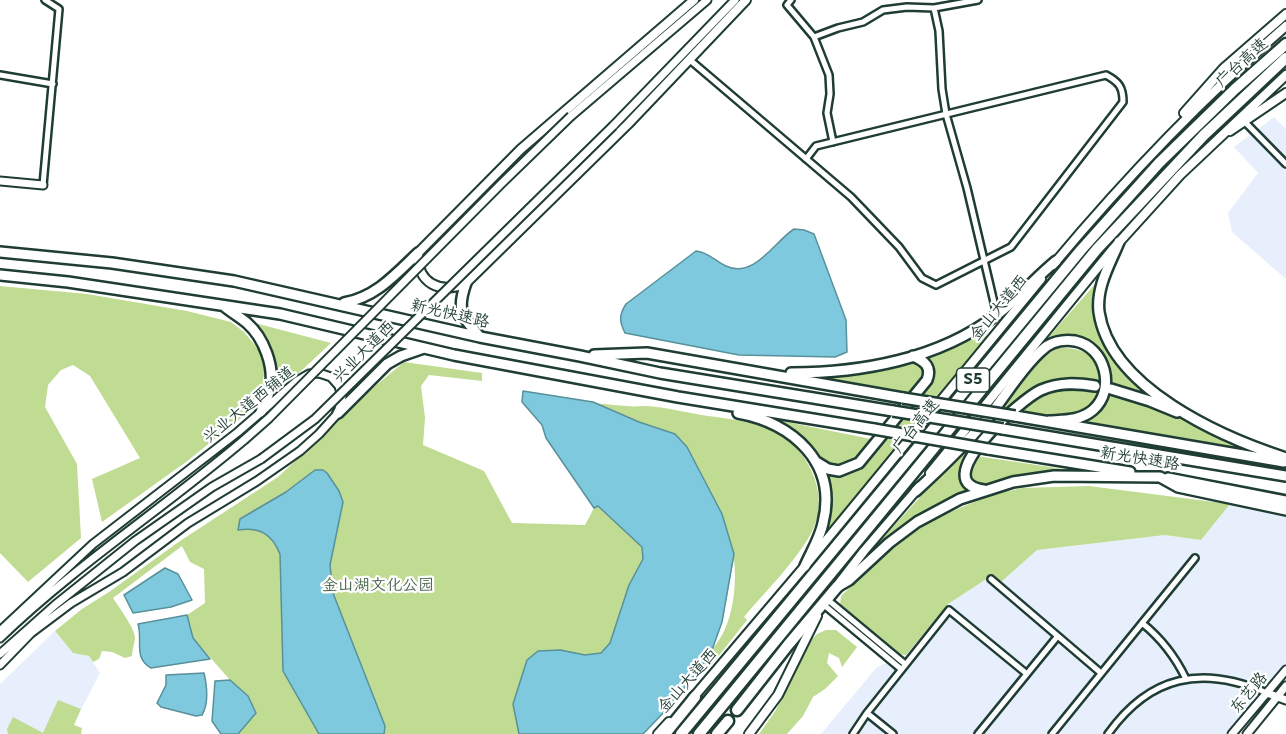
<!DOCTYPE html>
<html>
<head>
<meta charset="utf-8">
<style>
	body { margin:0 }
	canvas { display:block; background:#fff }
</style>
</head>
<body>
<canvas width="1286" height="734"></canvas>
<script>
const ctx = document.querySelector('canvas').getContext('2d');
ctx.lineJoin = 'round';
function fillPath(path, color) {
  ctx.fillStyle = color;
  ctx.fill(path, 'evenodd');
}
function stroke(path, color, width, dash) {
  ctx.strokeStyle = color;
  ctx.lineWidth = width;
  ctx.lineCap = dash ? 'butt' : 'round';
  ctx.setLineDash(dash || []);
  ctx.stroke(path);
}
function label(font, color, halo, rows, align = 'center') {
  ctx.font = font + ' "Playpen Sans","LXGW WenKai TC",sans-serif';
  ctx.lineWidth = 4.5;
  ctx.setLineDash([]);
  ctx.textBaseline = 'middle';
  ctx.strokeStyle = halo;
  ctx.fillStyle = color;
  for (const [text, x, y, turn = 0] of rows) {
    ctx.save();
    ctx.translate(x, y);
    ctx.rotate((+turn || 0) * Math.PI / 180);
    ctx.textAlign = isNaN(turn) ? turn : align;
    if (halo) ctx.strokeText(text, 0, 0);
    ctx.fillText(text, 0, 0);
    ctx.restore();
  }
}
fillPath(new Path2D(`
	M1274 117 1286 129V279L1232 232 1228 213 1258 173 1234 147Z
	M1230 504 1286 517V663L1226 734H821L877 667 906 655 948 604 988 578 995 577 1001 582 1037 550 1165 535 1201 540Z
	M55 631 73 653 89 656 100 673 73 725 67 734H0V684Z`), '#e7eefc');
fillPath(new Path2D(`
	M1096 283 1098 284C1097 293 1095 303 1096 312 1098 346 1126 376 1151 397L1112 383C1108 360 1095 346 1072 342 1062 341 1048 346 1039 348Z
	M0 286 87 294 187 311 231 322 244 332 259 350 265 368 262 387 245 415 186 462 102 522 92 479 140 458 90 376 73 365 61 370 48 385 45 407 77 464 81 538 28 582 0 553Z
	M251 322 331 343 271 399C279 366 273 348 251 322Z
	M992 325 982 344 822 537C831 508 828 498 822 469L845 473 931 378 925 358 949 349Z
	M1059 348C1084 347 1103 357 1102 384 1083 381 1060 380 1041 386 1015 393 982 440 964 461 959 474 961 483 972 492L882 546 878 543 934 482 962 456 1005 406 1040 358Z
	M911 361 919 362 924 365 925 377 913 393 813 376Z
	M404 362 482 373V381L429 375 421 386 425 418 423 445 484 471 512 523 585 525 594 508 546 438 542 425 522 402 523 391C557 397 592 404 627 406 633 407 639 406 645 406 666 407 687 413 708 416 730 419 753 421 774 431 807 447 829 492 814 527 803 554 764 593 744 617L747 620 710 667 704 663 668 708 643 734H238L256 712 248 696 230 680 193 638 187 615 205 603 204 569 190 562 182 546 113 598C118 606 134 627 135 637 135 643 132 649 132 656L125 658 112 652 102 651 99 659 93 662 89 656 73 653 55 631 82 609 109 592 180 541 278 477 368 392ZM734 558C737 587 733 626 713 648L722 622Z
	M1086 387 1101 391C1083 427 1052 417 1019 410L1038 394 1059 388Z
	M1108 391C1157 405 1198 426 1244 447L1243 450 1080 420Z
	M782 421 876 440C868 447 861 457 853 463 828 480 814 450 801 437 795 432 788 428 781 424Z
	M976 456 1077 471 1076 475 985 487 973 483C967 473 971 466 976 456Z
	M1089 486 1230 504 1201 540 1165 535 1037 550 1001 582 995 577 988 578 948 604 906 655 899 654 840 606 841 596 899 540 943 515 991 495 1022 488Z
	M826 630H836L857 647 842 667 839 658 829 653 827 663 838 676 825 689 813 697 803 716 787 734H759L776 710 809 642 817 634Z
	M58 700 81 709 74 725 82 728 81 734H8L7 729 13 717 43 733Z`), '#c0db92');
const water = new Path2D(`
	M794 229 804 230 814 234 846 320 847 352 835 357 739 355 625 333C619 321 619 315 626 304L696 251C708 252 715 261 726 266 754 279 774 242 794 229Z
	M523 391 593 402 639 422 675 434 687 447 722 514 734 554 722 622 712 650 701 668 668 708 643 734H519L513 704 527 660 538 651 560 650 585 655 601 653 610 643 629 585 643 559 642 547 598 506 594 508 546 438 542 425 522 402Z
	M315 470H323L327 473 339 491 343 502 330 565 333 593 385 726 384 734H319L283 671 280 554C272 534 260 527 238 530L240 519 286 492Z
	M165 568 178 574 192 600 171 607 133 613 124 595Z
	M187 615 193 638 210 659 151 668C133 658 143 641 138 624Z
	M204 673C207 686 209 703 202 715L196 716 161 707 157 703 166 685V675Z
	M230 680 248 696 256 713 238 734H221L212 721 215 681Z`);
fillPath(water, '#7ec9de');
stroke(water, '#58919a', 1.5);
const minor = new Path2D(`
	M791 0 787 5 814 37
	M934 8 939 31 942 89 946 114 967 188 997 315
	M690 60 851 197 899 247 922 278 936 285 1011 247 1123 102C1123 87 1119 82 1106 75L816 146 806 159
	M0 75 53 84
	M1243 120 1286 164
	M833 142 827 113 830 94 829 75 814 37 838 28 863 22 883 10 907 7 934 8 978 0
	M43 185 59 9 45 0
	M991 579 1101 673
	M828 600 905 664
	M824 605 901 669
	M1142 623C1162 639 1175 656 1186 679
	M853 734 867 713
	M893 734 867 713 949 610 1027 674
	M978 734 1057 637
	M1052 734 1195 558
	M1108 734C1150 675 1202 665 1267 693`);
const tertiary = new Path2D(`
	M571 116 707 0
	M613 126 735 0
	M0 181 43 185
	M0 631 93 544 238 432 297 381 309 374 319 373 331 377 339 386 342 397 338 413 319 434 300 451 257 481 188 523 123 572 71 603 31 633 0 665
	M0 638C76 565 164 508 244 440
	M0 654 55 605 135 541 212 487 261 459
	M1267 693 1286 700
	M1232 734 1286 670
	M1247 734 1286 686`);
const secondary = new Path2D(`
	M694 0 521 149 418 253C416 283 441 295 466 283L628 124 746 0
	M1184 113 1224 68 1286 14
	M1230 131 1286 93
	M1053 265C1125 179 1201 99 1286 26
	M930 473 1112 250 1180 175 1286 75
	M837 586 864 551 919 487
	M692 699 805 566 1041 279
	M658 734 669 722
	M749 734 778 695 817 616`);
const trunk = new Path2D(`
	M1119 242C1110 264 1096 287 1099 312 1110 388 1221 437 1286 458
	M0 252 112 263 234 281 480 337 580 356 660 373 893 411
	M0 275 68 282 280 314 454 355 678 397 874 429
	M466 283C456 311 462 316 480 337
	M344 303C376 297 395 275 418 253
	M224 306C231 312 240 317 247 323 264 338 275 367 270 389 268 397 264 404 261 412
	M594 355 647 353 903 398
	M791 373C861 373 939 359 995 316 1017 300 1035 278 1056 261
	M1111 389 1150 401 1177 412
	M338 413 387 364 401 356 424 348
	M738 413C793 423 838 463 823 523 820 538 811 552 805 566
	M1015 416 1284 462
	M1003 429 1286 476
	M988 449 1130 472
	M815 461 828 469 839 471 859 463 927 380C932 367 925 361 913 356
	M1168 478 1286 501
	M984 490C925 483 1021 399 1041 390 1059 382 1077 383 1095 386
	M916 491C941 468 965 445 987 419 1005 397 1020 370 1041 351 1050 342 1063 339 1075 341 1106 347 1116 390 1093 410 1080 421 1064 420 1049 421
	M837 587 849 580 889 543 917 522 960 499 1013 482 1054 476 1160 477 1178 487 1286 510`);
const motorway = new Path2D(`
	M737 710 788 645 837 587
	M665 734 695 697
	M681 734 1081 250 1159 163 1235 89 1286 44
	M699 734 1097 249 1204 135 1286 58
	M717 734 728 721`);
stroke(minor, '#1f3d34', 10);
stroke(tertiary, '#1f3d34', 11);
stroke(secondary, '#1f3d34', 12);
stroke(trunk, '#1f3d34', 14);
stroke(motorway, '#1f3d34', 15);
stroke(minor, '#fff', 5);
stroke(tertiary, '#fff', 7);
stroke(secondary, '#fff', 8);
stroke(trunk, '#fff', 9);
stroke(motorway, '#fff', 10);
const tertiaryBridge = new Path2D(`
	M244 440 269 418 501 184 571 116
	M261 459 315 419 613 126`);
const trunkBridge = new Path2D(`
	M903 398 1015 416
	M893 411 1003 429
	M874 429 988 449`);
stroke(tertiaryBridge, '#1f3d34', 11, []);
stroke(trunkBridge, '#1f3d34', 14, []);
stroke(tertiaryBridge, '#fff', 7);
stroke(trunkBridge, '#fff', 9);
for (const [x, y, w] of [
	[973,380,33]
]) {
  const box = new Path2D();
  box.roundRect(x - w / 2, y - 12, w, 24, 4.5);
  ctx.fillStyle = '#fff';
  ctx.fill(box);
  stroke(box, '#1f3d34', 1.5);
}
label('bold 15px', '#1f3d34', null, [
	["S5",973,380]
]);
label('16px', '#1f3d34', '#fff', [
	["广台高速",1242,63,-42],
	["金山大道西",999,308,-50],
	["新光快速路",450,314,13],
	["兴业大道西",364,352,-45],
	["兴业大道西铺道",249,405,-39],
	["广台高速",916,426,-51],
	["新光快速路",1140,459,9],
	["金山大道西",688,681,-48],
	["东艺路",1249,693,-50]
]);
label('16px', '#47644c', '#fff', [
	["金山湖文化公园",378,586]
]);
</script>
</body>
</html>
